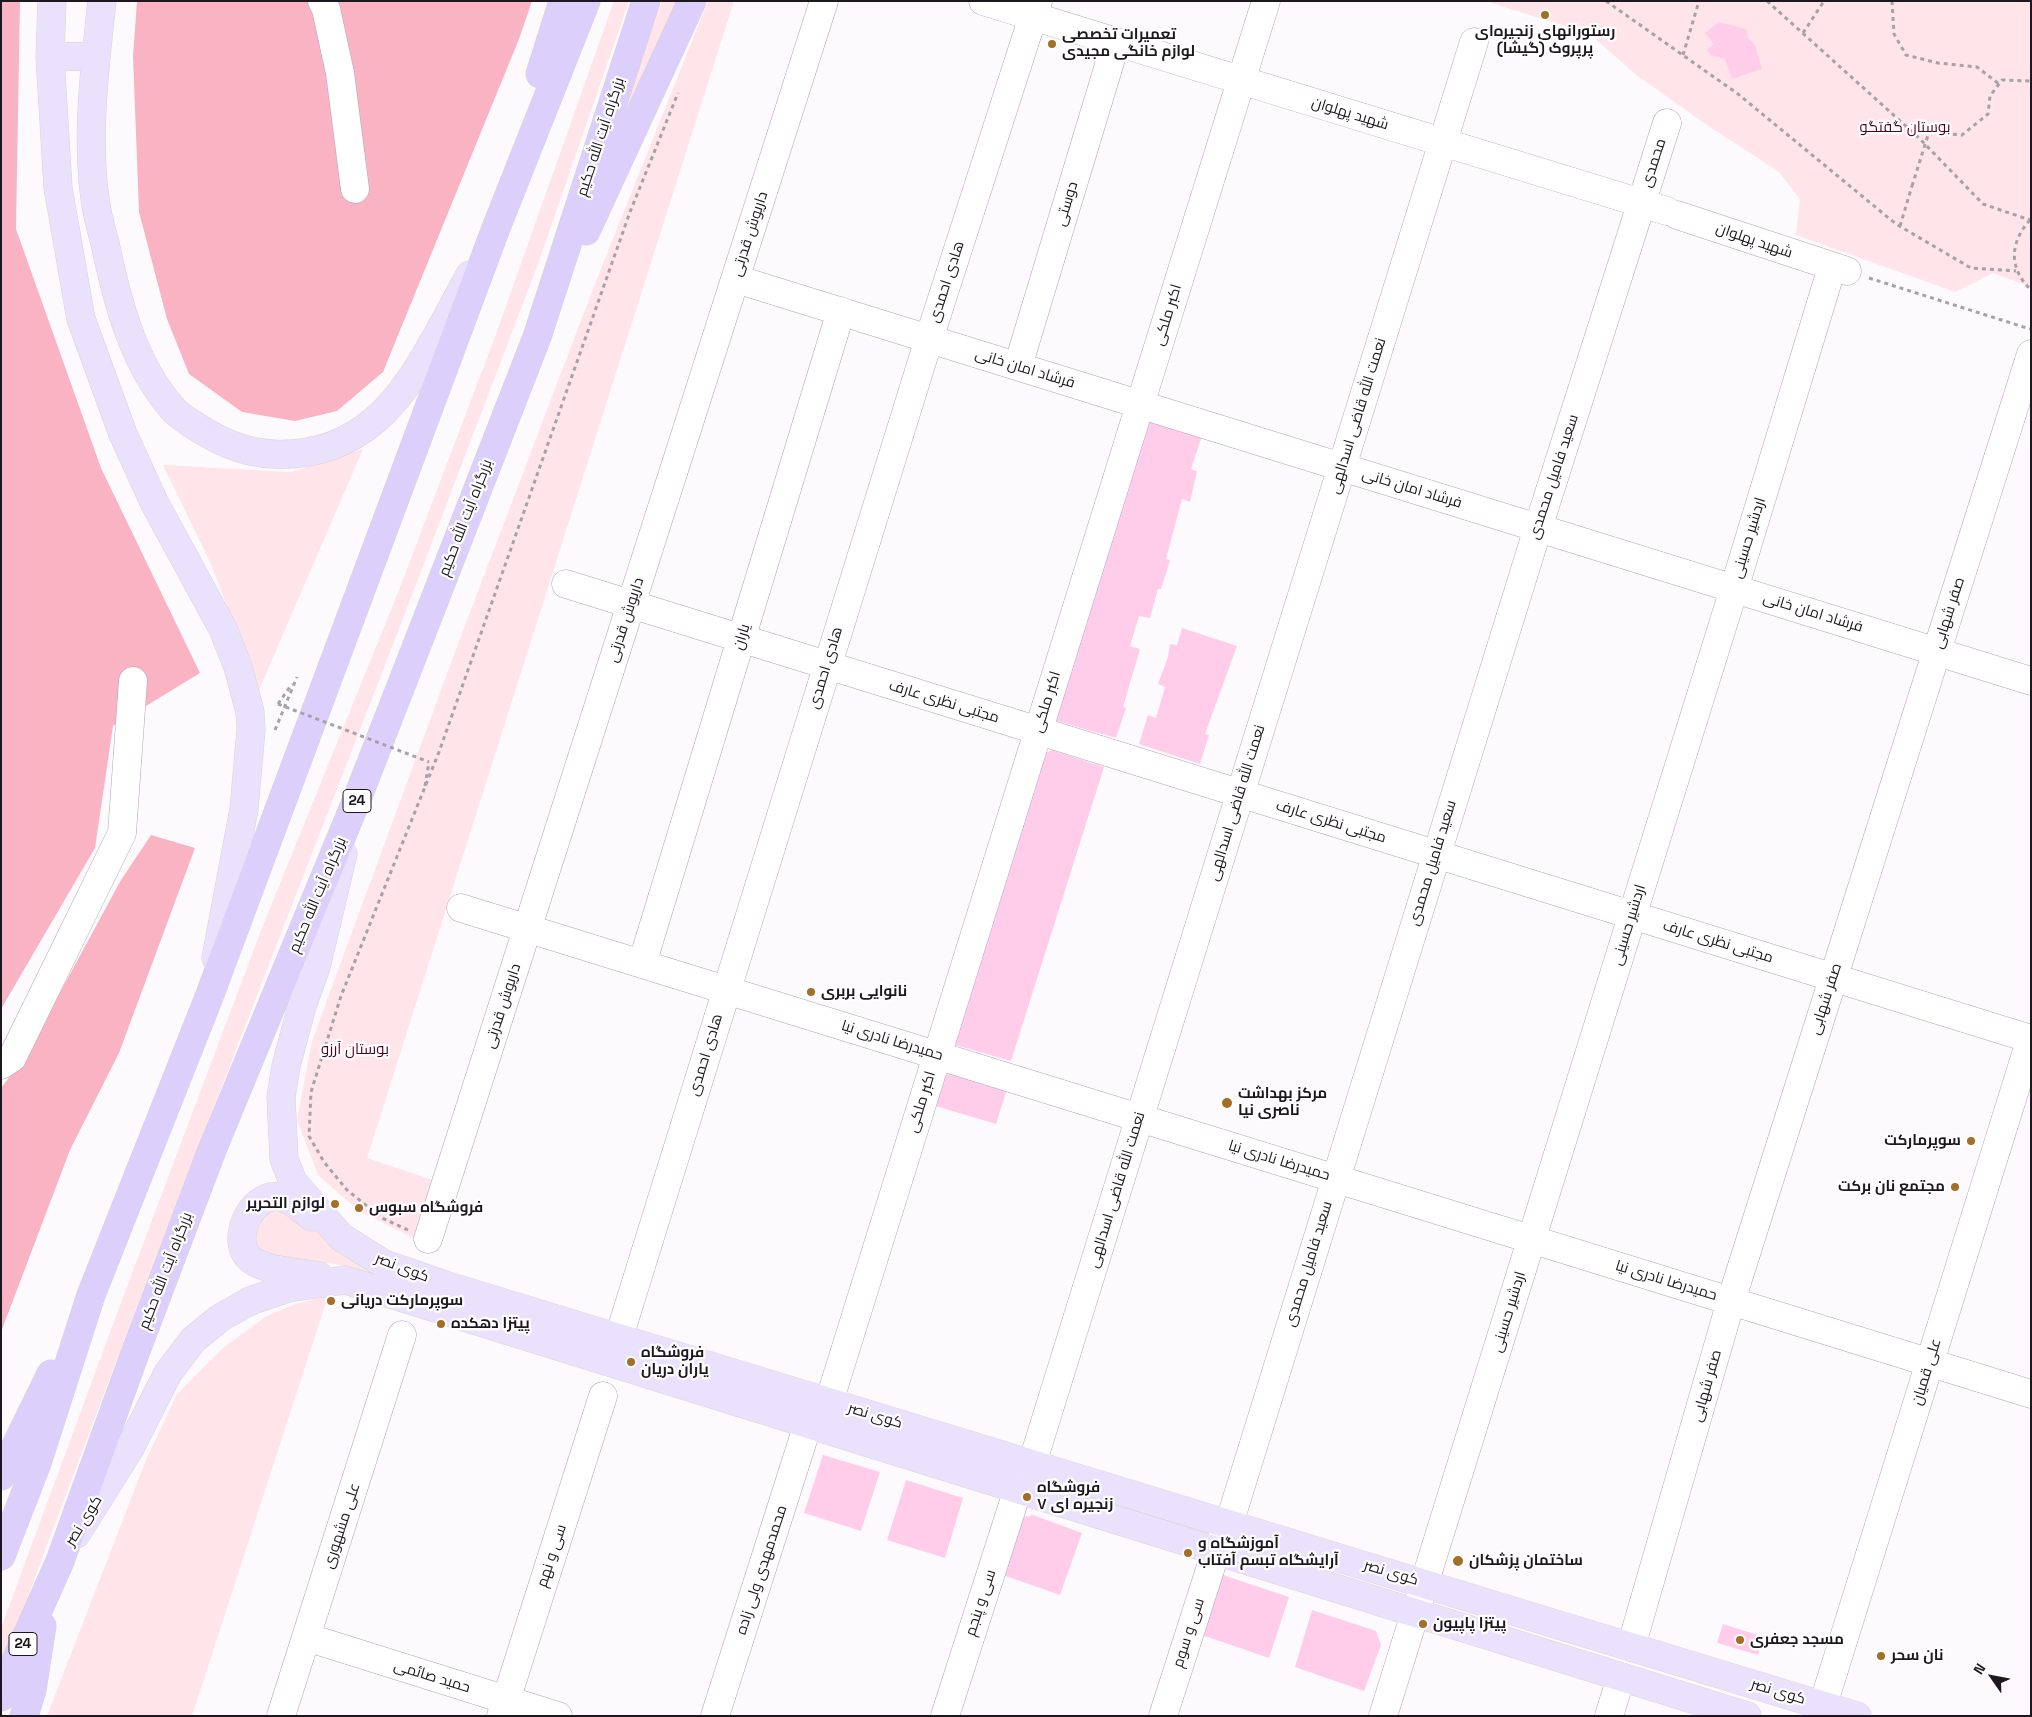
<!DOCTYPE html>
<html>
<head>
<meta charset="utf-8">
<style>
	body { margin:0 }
	#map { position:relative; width:2032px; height:1717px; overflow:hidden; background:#fdfafe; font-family:"Space Grotesk",sans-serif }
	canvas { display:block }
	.frame { position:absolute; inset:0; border:2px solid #1d171f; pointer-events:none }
	.north { position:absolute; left:1967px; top:1652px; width:50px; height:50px; -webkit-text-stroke:4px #fff; paint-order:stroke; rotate:303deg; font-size:14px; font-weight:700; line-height:20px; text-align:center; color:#1d171f }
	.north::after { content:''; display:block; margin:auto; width:18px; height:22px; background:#1d171f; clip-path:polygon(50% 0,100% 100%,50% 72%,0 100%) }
</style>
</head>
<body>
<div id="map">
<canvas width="2032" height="1717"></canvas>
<div class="frame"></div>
<div class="north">N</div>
</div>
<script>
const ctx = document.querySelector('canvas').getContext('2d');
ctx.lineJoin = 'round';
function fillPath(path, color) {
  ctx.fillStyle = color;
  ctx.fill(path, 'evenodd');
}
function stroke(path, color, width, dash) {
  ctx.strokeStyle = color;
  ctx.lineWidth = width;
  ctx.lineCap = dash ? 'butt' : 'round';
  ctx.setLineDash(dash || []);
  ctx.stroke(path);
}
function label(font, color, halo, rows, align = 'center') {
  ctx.font = font + ' "Space Grotesk",Cairo,sans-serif';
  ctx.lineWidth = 4.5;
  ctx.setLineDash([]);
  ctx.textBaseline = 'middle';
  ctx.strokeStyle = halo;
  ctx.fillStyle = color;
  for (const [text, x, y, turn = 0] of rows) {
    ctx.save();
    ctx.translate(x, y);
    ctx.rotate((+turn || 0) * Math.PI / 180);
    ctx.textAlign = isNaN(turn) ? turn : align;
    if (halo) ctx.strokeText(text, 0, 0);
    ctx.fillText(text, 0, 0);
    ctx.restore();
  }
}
fillPath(new Path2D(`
	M614 1H629L538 264 399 629 149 1274 35 1577 1 1671V1628L122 1300 262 928 399 590 495 337Z
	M662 1H682L582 224Z
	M708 1H734L367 1158 439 1182 420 1241 359 1211 318 1175 297 1120 312 1041 458 644 593 289Z
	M1485 1H2031V287L1993 273 1955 292 1796 235 1800 199 1779 172 1707 125 1635 74 1590 34Z
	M363 449 259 690 211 564 163 465 291 472Z
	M282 1209 302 1219 386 1278 336 1264 271 1259 255 1245 253 1230 267 1211Z
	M328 1296 192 1716H47L146 1460 177 1394 223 1348 265 1317 295 1304Z`), '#ffe4e9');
fillPath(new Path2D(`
	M1 1H20L16 229 101 468 200 673 113 726 95 848 1 1009Z
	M137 1H532L519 39 383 372 337 411 295 421 242 412 189 374 167 319 139 212 133 56Z
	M151 835 195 848 119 1053 70 1150 1 1332V1088L26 1055 121 880Z`), '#fab3c3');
fillPath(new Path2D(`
	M1719 22 1746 29 1748 38 1755 45 1762 69 1732 79 1725 59 1711 55 1707 50 1714 44 1705 33Z
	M1148 420 1202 436 1191 469 1197 471 1190 502 1182 499 1166 559 1170 560 1161 589H1158L1150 618 1139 616 1130 646 1140 649 1123 707 1126 708 1116 738 1057 721 1054 715Z
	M1182 628 1237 646 1205 734 1209 735 1200 764 1139 744 1148 715 1156 718 1165 687 1158 684 1168 657 1170 644 1177 645Z
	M1052 750 1104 767 1011 1061 955 1045 1042 754Z
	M950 1073 1007 1089 996 1124 932 1105 939 1078Z
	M823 1455 880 1472 861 1531 804 1513Z
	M906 1480 963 1498 945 1558 887 1540Z
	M1033 1515 1082 1533 1060 1595 1000 1574 1020 1518Z
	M1217 1573 1289 1597 1269 1658 1196 1633Z
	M1312 1610 1376 1631 1381 1645 1364 1691 1295 1667Z
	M1723 1624 1764 1637 1758 1655 1717 1643Z`), '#ffcdea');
const minor = new Path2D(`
	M322 1 326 9 340 73 355 189
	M983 1 1667 211
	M1677 215 1847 271
	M736 279 2031 681
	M1018 366 1116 42
	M566 584 2031 1039
	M461 908 2031 1394
	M642 964 841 311
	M1 1065 12 1058 122 833 133 681
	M428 1239 824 1
	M619 1337 929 339 1038 1
	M829 1402 1266 1
	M1032 1464 1474 42
	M306 1637 558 1716
	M1631 1647 1731 1301 2031 354
	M1823 1705 2031 1038
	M281 1716 402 1335
	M501 1716 603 1396
	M715 1716 808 1424
	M945 1716 1018 1489
	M1163 1716 1216 1551 1229 1524 1538 528 1667 123
	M1383 1716 1734 589 1832 267
	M1609 1716 1621 1677`);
const major = new Path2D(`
	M52 1 50 57 58 188 81 319 123 434 154 502 223 629 238 667 250 712 251 730 244 809 216 958
	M102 1C95 66 86 134 95 199 97 214 101 229 105 243 117 301 133 364 173 409 177 414 184 418 189 422 215 439 241 453 273 454 311 456 346 445 375 420 415 386 444 321 470 275
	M50 57 96 56
	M343 854 316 967 302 1006 286 1066 281 1097 284 1159 293 1182 341 1237 384 1264 445 1285 1857 1716
	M312 1217C302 1210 292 1199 280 1197 250 1191 226 1247 255 1262 273 1272 299 1272 319 1276
	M76 1534 130 1448 168 1373 193 1340 220 1318 250 1301 288 1288 345 1280 1747 1716`);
const highway = new Path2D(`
	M540 74 563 1
	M586 231 692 1
	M1 1476 51 1374
	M1 1556 37 1463 91 1295 209 997 496 228 586 1
	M1 1697 9 1676 60 1561 134 1356 212 1150 355 804 537 337 646 1
	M24 1716 32 1690 42 1626`);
stroke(minor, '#b3a3b7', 29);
stroke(major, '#d6d5d7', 29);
stroke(highway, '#d6d5d7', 29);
stroke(new Path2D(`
	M1606 1 1738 94 1896 224 1971 268 2016 271
	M1767 1 1919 138 1983 204 2030 220
	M1892 1 1894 34 1906 55 1938 63 1977 67 1999 84
	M1803 33 1824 1
	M1683 55 1699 1
	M1929 132 1962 135 1988 114 1990 96 2002 80 2031 81
	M2030 220C2010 242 2008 268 2031 290
	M1900 226 1912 186
	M1869 278 2030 329
	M278 704 292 684
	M275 730 297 677
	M425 786 429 762
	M408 1230 382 1218 347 1190 324 1162 309 1136 311 1092 341 996 439 752 630 212 678 93`), '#a6a2a7', 3, [4, 4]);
stroke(minor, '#fff', 28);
stroke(major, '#eae2fd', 28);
stroke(highway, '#dccffc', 28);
stroke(new Path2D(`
	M1912 186 1929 132
	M278 704 429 762`), '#a6a2a7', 3, [4, 4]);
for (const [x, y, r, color] of [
	[1545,15,5,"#a26f25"],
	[1052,44,5,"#a26f25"],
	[811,992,5,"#a26f25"],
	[1227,1103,6,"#a26f25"],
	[1971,1141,5,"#a26f25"],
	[1955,1187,5,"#a26f25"],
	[335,1204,5,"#a26f25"],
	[359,1208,5,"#a26f25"],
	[331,1301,5,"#a26f25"],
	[441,1324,5,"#a26f25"],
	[631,1362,5,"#a26f25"],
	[1027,1497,5,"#a26f25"],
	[1188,1553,5,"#a26f25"],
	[1458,1561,6,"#a26f25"],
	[1423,1624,5,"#a26f25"],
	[1740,1640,5,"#a26f25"],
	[1881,1656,5,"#a26f25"]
]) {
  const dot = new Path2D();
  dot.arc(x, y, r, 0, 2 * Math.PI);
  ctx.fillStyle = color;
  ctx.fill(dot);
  stroke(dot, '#fff', 2);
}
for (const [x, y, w] of [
	[357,801,28],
	[23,1644,28]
]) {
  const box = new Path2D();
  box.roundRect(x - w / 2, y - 11.5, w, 23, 4);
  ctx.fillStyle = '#fff';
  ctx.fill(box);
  stroke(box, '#1d171f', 1);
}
label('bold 14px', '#1d171f', null, [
	["24",357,801],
	["24",23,1644]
]);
label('bold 15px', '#1d171f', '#fff', [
	["رستورانهای زنجیره‌ای",1545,32,"center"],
	["پرپروک (گیشا)",1545,49,"center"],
	["تعمیرات تخصصی",1062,35],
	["لوازم خانگی مجیدی",1062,52],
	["نانوایی بربری",821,992],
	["مرکز بهداشت",1238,1094],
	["ناصری نیا",1238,1111],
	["سوپرمارکت",1961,1141,"right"],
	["مجتمع نان برکت",1945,1187,"right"],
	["لوازم التحریر",325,1204,"right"],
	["فروشگاه سبوس",369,1208],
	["سوپرمارکت دریانی",341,1301],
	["پیتزا دهکده",451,1324],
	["فروشگاه",641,1353],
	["یاران دریان",641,1370],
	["فروشگاه",1037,1488],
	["زنجیره ای ۷",1037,1505],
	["آموزشگاه و",1198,1544],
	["آرایشگاه تبسم آفتاب",1198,1561],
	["ساختمان پزشکان",1469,1561],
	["پیتزا پاپیون",1433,1624],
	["مسجد جعفری",1750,1640],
	["نان سحر",1891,1656]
], 'left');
label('15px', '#1d171f', '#fff', [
	["شهید پهلوان",1350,114,17],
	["بزرگراه آیت الله حکیم",601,137,-72],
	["محمدی",1654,163,-72],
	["دوستی",1067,204,-73],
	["داریوش قدرتی",750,234,-72],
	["شهید پهلوان",1754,241,19],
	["هادی احمدی",947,282,-72],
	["اکبر ملکی",1168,315,-73],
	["فرشاد امان خانی",1025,369,17],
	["نعمت الله قاضی اسدالهی",1358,416,-73],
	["سعید فامیل محمدی",1554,477,-72],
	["فرشاد امان خانی",1412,489,17],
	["بزرگراه آیت الله حکیم",466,518,-69],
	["اردشیر حسینی",1749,538,-73],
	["فرشاد امان خانی",1813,613,17],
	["صفر شهابی",1949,613,-72],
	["داریوش قدرتی",626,620,-72],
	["یاران",742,637,-73],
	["هادی احمدی",826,668,-73],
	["مجتبی نظری عارف",944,702,17],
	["اکبر ملکی",1047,702,-73],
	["نعمت الله قاضی اسدالهی",1237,803,-73],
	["مجتبی نظری عارف",1331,822,17],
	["سعید فامیل محمدی",1433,863,-73],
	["بزرگراه آیت الله حکیم",318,895,-67],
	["اردشیر حسینی",1629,925,-73],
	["مجتبی نظری عارف",1718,942,17],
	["صفر شهابی",1826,999,-72],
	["داریوش قدرتی",503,1006,-72],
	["حمیدرضا نادری نیا",892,1041,17],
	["هادی احمدی",706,1055,-73],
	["اکبر ملکی",922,1102,-73],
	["حمیدرضا نادری نیا",1279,1161,17],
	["نعمت الله قاضی اسدالهی",1117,1190,-73],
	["سعید فامیل محمدی",1309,1264,-73],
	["کوی نصر",402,1268,21],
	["بزرگراه آیت الله حکیم",166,1271,-69],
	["حمیدرضا نادری نیا",1666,1281,17],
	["اردشیر حسینی",1509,1312,-73],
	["علی قمیان",1927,1372,-73],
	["صفر شهابی",1707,1386,-74],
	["کوی نصر",875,1416,17],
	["کوی نصر",84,1521,-58],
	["علی مشهوری",342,1526,-72],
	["سی و نهم",552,1556,-72],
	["محمدمهدی ولی زاده",762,1570,-72],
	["کوی نصر",1391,1573,17],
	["سی و پنجم",981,1603,-72],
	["سی و سوم",1189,1633,-72],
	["حمید صائمی",432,1677,17],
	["کوی نصر",1778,1692,17]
]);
label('15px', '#520022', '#fff', [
	["بوستان گفتگو",1905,128],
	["بوستان آرزو",355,1050]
]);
</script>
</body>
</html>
